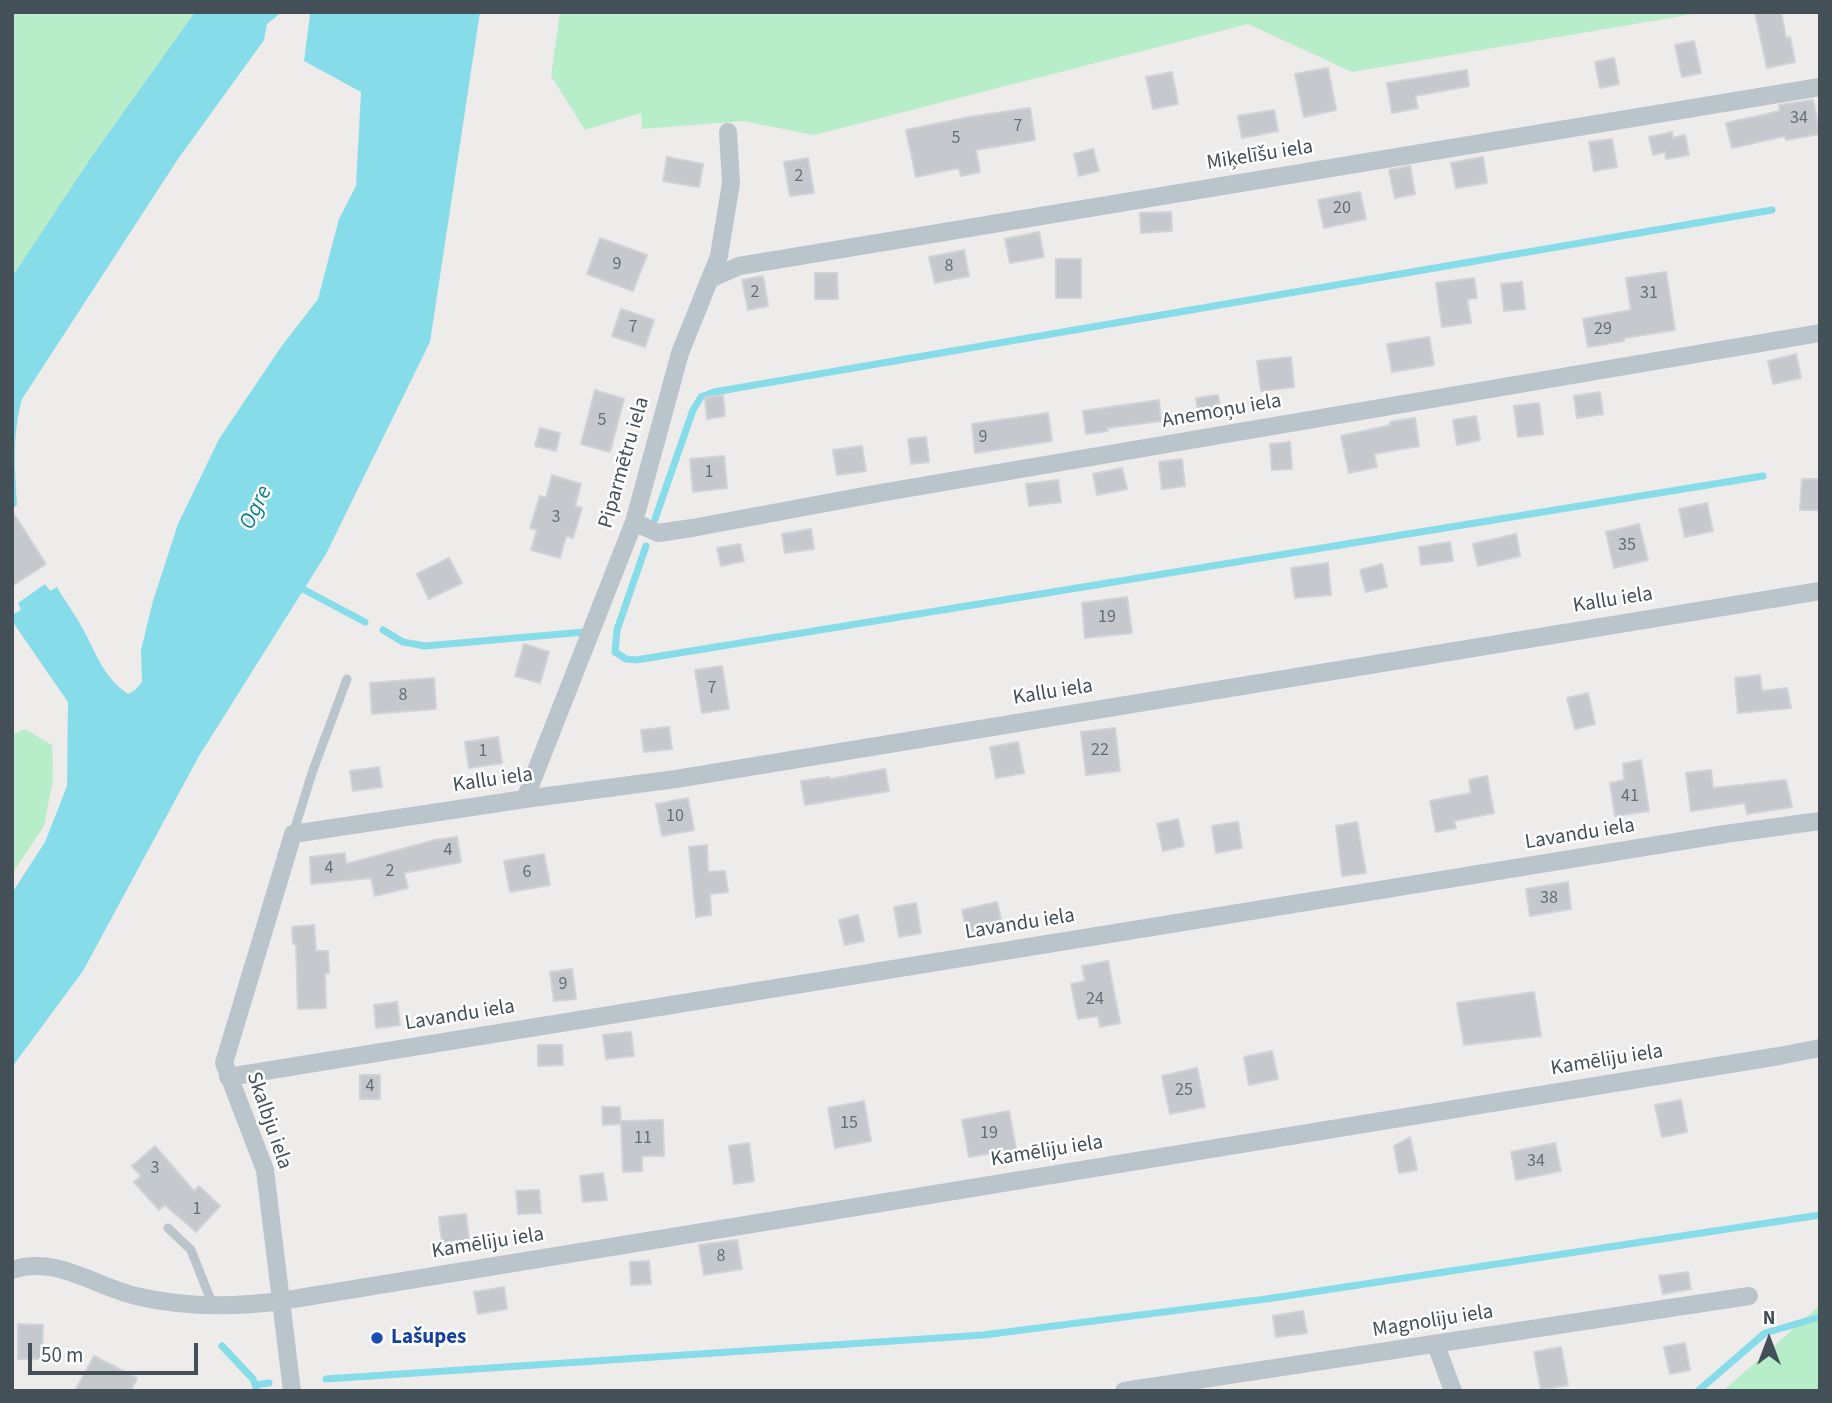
<!DOCTYPE html>
<html>
<head>
<meta charset="utf-8">
<style>
	body { margin:0 }
	#map { position:relative; width:1832px; height:1403px; overflow:hidden; background:#eeebeb; font-family:"Source Sans 3",sans-serif }
	canvas { display:block }
	.frame { position:absolute; inset:0; border:14px solid #445058; pointer-events:none }
	.north { position:absolute; left:1734px; top:1305px; width:70px; height:70px; -webkit-text-stroke:5px #fff; paint-order:stroke; rotate:0deg; font-size:19px; font-weight:700; line-height:28px; text-align:center; color:#445058 }
	.north::after { content:''; display:block; margin:auto; width:24px; height:32px; background:#445058; clip-path:polygon(50% 0,100% 100%,50% 72%,0 100%) }
	.scale { position:absolute; left:28px; top:1343px; width:170px; height:32px; box-sizing:border-box; border:4px solid #445058; border-top:0; padding-left:9px; font-size:21px; line-height:24px; white-space:nowrap; color:#445058; -webkit-text-stroke:5px #fff; paint-order:stroke }
</style>
</head>
<body>
<div id="map">
<canvas width="1832" height="1403"></canvas>
<div class="frame"></div>
<div class="north">N</div>
<div class="scale">50 m</div>
</div>
<script>
const ctx = document.querySelector('canvas').getContext('2d');
ctx.lineJoin = 'round';
function fillPath(path, color) {
  ctx.fillStyle = color;
  ctx.fill(path, 'evenodd');
}
function stroke(path, color, width, dash) {
  ctx.strokeStyle = color;
  ctx.lineWidth = width;
  ctx.lineCap = dash ? 'butt' : 'round';
  ctx.setLineDash(dash || []);
  ctx.stroke(path);
}
function label(font, color, halo, rows, align = 'center') {
  ctx.font = font + ' "Source Sans 3",sans-serif';
  ctx.lineWidth = 5;
  ctx.setLineDash([]);
  ctx.textBaseline = 'middle';
  ctx.strokeStyle = halo;
  ctx.fillStyle = color;
  for (const [text, x, y, turn = 0] of rows) {
    ctx.save();
    ctx.translate(x, y);
    ctx.rotate((+turn || 0) * Math.PI / 180);
    ctx.textAlign = isNaN(turn) ? turn : align;
    if (halo) ctx.strokeText(text, 0, 0);
    ctx.fillText(text, 0, 0);
    ctx.restore();
  }
}
fillPath(new Path2D(`
	M12 12H195L90 159 12 277Z
	M560 12H1705L1352 72 1248 24 814 135 743 121 642 129 641 113 585 130 551 76Z
	M25 729 52 745 53 780 44 826 12 874V735Z
	M1820 1305V1391H1723Z`), '#b8edc9');
fillPath(new Path2D(`
	M195 12H282L267 24 264 40 178 159 22 399C12 434 15 469 17 505L12 509V277L90 159Z
	M308 12H480L430 342 326 554 199 756 83 971 12 1067V893L45 842 67 786 68 702 12 621V615L21 610 18 603 45 584 50 591 57 587C66 603 78 618 86 635 98 658 105 678 128 694L135 690 142 682 141 650 153 601 178 524 219 439 281 347 318 299 339 219 356 186 361 92 304 61 310 15Z`), '#86dce9');
stroke(new Path2D(`
	M655 519 693 410 701 397 714 392 1772 210
	M646 546 617 630 615 652 626 659 636 660 1763 476
	M297 586 365 622
	M383 630 403 642 425 646 584 632
	M222 1346 253 1379 257 1391
	M326 1379 983 1335 1266 1299 1820 1215
	M255 1385 269 1383
	M1698 1391 1765 1333 1820 1317`), '#86dce9', 7);
const building = new Path2D(`
	M1755 12H1781L1786 38 1790 37 1795 62 1767 68Z
	M1694 41 1701 73 1682 77 1675 45Z
	M1614 58 1619 84 1600 88 1595 62Z
	M1328 68 1336 110 1304 117 1295 74Z
	M1467 70 1469 86 1415 96 1418 108 1392 113 1387 83Z
	M1172 72 1178 104 1153 109 1146 77Z
	M1813 100 1820 134 1786 140 1785 136 1732 148 1726 123 1780 111 1779 105Z
	M1030 108 1035 140 976 150 980 172 961 176 959 168 916 177 906 130 969 117Z
	M1274 110 1278 131 1242 138 1238 116Z
	M1672 132 1673 138 1685 135 1689 155 1666 159 1665 152 1653 155 1649 137Z
	M1612 139 1617 167 1594 171 1589 142Z
	M1093 149 1099 171 1079 176 1074 154Z
	M667 157 703 164 699 187 663 181Z
	M1483 157 1487 183 1456 188 1451 163Z
	M808 158 814 193 790 196 784 162Z
	M1410 166 1415 194 1395 198 1389 170Z
	M1360 192 1366 219 1324 228 1318 200Z
	M1171 212 1172 231 1141 233 1140 213Z
	M1039 232 1044 257 1010 263 1005 239Z
	M600 238 647 255 633 291 587 274Z
	M964 250 969 276 935 283 929 257Z
	M1056 259H1081V298H1056Z
	M1666 272 1675 330 1624 338V341L1588 347 1583 319 1631 310 1626 278Z
	M815 273H837L838 299H815Z
	M763 276 768 306 748 310 742 280Z
	M1474 278 1477 298 1467 299 1471 323 1442 327 1436 283Z
	M1522 282 1525 309 1504 311 1501 284Z
	M621 309 654 320 645 347 612 336Z
	M1429 337 1434 365 1392 372 1387 344Z
	M1796 354 1801 378 1773 384 1768 361Z
	M1291 357 1294 387 1261 391 1257 361Z
	M595 390 624 399 610 452 581 444Z
	M1600 392 1603 414 1577 418 1574 396Z
	M723 395 725 416 707 419 705 397Z
	M1218 395 1221 414 1199 418 1196 398Z
	M1159 400 1161 421 1107 428 1108 431 1086 434 1083 411Z
	M1539 403 1543 434 1518 437 1514 406Z
	M1048 413 1052 441 975 453 972 424Z
	M1476 416 1480 440 1457 445 1453 420Z
	M1415 418 1419 446 1374 454 1377 467 1349 473 1341 436 1391 425 1390 422Z
	M540 428 560 433 556 451 535 446Z
	M926 437 929 462 911 464 908 439Z
	M1290 442 1292 469 1272 470 1270 444Z
	M862 446 866 471 837 475 833 450Z
	M724 456 727 488 693 492 690 459Z
	M1182 459 1185 486 1162 489 1159 462Z
	M1122 468 1127 489 1097 495 1093 474Z
	M552 475 581 484 575 506 582 508 573 538 566 536 560 558 531 550 537 530 530 528 540 496 546 498Z
	M1802 479H1820V510H1800Z
	M1058 480 1061 502 1029 506 1026 484Z
	M1707 503 1713 531 1685 537 1679 509Z
	M12 511 46 564 12 586Z
	M1639 524 1648 560 1614 568 1606 532Z
	M811 529 814 549 785 553 782 534Z
	M1516 534 1520 556 1478 566 1473 544Z
	M1450 542 1453 561 1421 565 1419 547Z
	M740 544 744 561 721 566 717 548Z
	M449 558 462 583 429 599 417 574Z
	M1328 563 1331 595 1295 598 1291 568Z
	M1382 564 1387 587 1366 592 1360 570Z
	M1127 597 1132 633 1085 638 1082 603Z
	M524 644 549 652 540 683 515 676Z
	M722 666 729 709 702 713 695 670Z
	M1760 675 1762 691 1787 688 1791 708 1738 713 1735 678Z
	M434 678 436 709 372 714 370 683Z
	M1588 693 1595 724 1575 729 1567 698Z
	M669 727 672 749 644 752 641 730Z
	M1115 728 1120 771 1086 775 1081 732Z
	M498 737 502 763 469 768 465 742Z
	M1018 742 1024 773 996 778 990 747Z
	M1641 760 1649 811 1615 816 1610 783 1624 780 1623 764Z
	M379 767 382 787 353 791 350 771Z
	M885 769 889 791 805 805 801 781 829 777 830 779Z
	M1711 770 1713 788 1786 780 1792 807 1747 814 1745 803 1691 811 1686 773Z
	M1487 776 1494 813 1454 821 1456 828 1436 832 1430 801 1471 793 1469 780Z
	M688 798 694 830 662 836 656 804Z
	M1178 819 1184 846 1163 851 1157 824Z
	M1238 822 1242 848 1216 853 1212 826Z
	M1357 822 1366 873 1342 876 1336 826Z
	M457 837 461 862 404 873 408 888 375 896 371 878 311 884 310 857 345 853 346 864 435 840Z
	M707 845 708 872 725 871 728 892 710 894 711 915 696 917 689 847Z
	M544 854 550 885 510 892 504 861Z
	M1568 882 1571 909 1530 916 1526 889Z
	M997 902 1002 924 967 932 962 910Z
	M916 903 921 933 899 937 894 907Z
	M858 915 864 941 845 945 839 920Z
	M314 925 316 951H328L329 973 325 974 326 1008 298 1009 296 944H293L292 927Z
	M1108 961 1120 1023 1100 1027 1098 1016 1078 1019 1071 984 1085 981 1082 966Z
	M572 969 576 999 554 1001 550 972Z
	M1534 992 1541 1036 1464 1045 1457 1003Z
	M397 1002 400 1025 376 1028 374 1005Z
	M631 1032 634 1056 606 1059 603 1035Z
	M538 1045H562L563 1065 538 1066Z
	M1272 1051 1278 1079 1249 1085 1244 1057Z
	M1197 1068 1205 1107 1170 1114 1162 1076Z
	M360 1075H380V1099H360Z
	M1681 1100 1687 1132 1662 1137 1655 1105Z
	M864 1101 871 1141 835 1148 828 1108Z
	M602 1107H620L621 1124 603 1125Z
	M1009 1111 1016 1149 969 1157 962 1120Z
	M663 1120 664 1156H642V1171L623 1172 621 1121Z
	M1410 1137 1417 1170 1399 1173 1394 1146Z
	M749 1143 754 1181 734 1184 729 1146Z
	M1555 1143 1561 1171 1516 1180 1511 1152Z
	M155 1146 194 1191 199 1186 220 1206 196 1232 165 1205 159 1210 134 1182 141 1176 132 1166Z
	M603 1173 607 1200 583 1202 580 1176Z
	M539 1190 541 1213 518 1214 516 1191Z
	M466 1214 469 1240 442 1243 439 1217Z
	M737 1240 742 1269 704 1275 699 1245Z
	M649 1261 651 1284 631 1285 630 1262Z
	M1688 1272 1691 1289 1663 1294 1659 1276Z
	M504 1287 507 1309 478 1314 474 1292Z
	M1303 1311 1307 1333 1276 1337 1273 1316Z
	M18 1324 43 1325 42 1359H18Z
	M1685 1343 1690 1370 1670 1374 1664 1347Z
	M1561 1347 1568 1385 1541 1390 1534 1352Z
	M94 1356 137 1378 131 1391H75Z`);
fillPath(building, '#c5c9ce');
stroke(building, '#cfd2d7', 2);
stroke(new Path2D(`
	M293 834 313 770 347 679
	M168 1228 191 1250 212 1303`), '#b9c4cb', 9);
stroke(new Path2D(`
	M710 279 739 266 1820 87
	M634 522 658 533 692 528 880 493 1820 333
	M525 799 634 522 680 353 719 256 731 183 728 132
	M228 1077 1725 834 1820 821
	M12 1270C56 1255 94 1286 136 1296 182 1307 235 1307 281 1301L1779 1056 1820 1048
	M1436 1345 1453 1391
	M292 1391 265 1170 224 1063 293 834 525 799 676 779 1820 591
	M1124 1391 1749 1296`), '#b9c4cb', 18);
for (const [x, y, r, color] of [
	[377,1338,7,"#1a4fb4"]
]) {
  const dot = new Path2D();
  dot.arc(x, y, r, 0, 2 * Math.PI);
  ctx.fillStyle = color;
  ctx.fill(dot);
  stroke(dot, '#fff', 2.5);
}
label('18px', '#646e76', null, [
	["34",1799,119],
	["7",1018,127],
	["5",956,139],
	["2",799,177],
	["20",1342,209],
	["9",617,265],
	["8",949,267],
	["2",755,293],
	["31",1649,294],
	["7",633,328],
	["29",1603,330],
	["5",602,421],
	["9",983,438],
	["1",709,473],
	["3",556,518],
	["35",1627,546],
	["19",1107,618],
	["7",712,689],
	["8",403,696],
	["22",1100,751],
	["1",483,752],
	["41",1630,797],
	["10",675,817],
	["4",448,851],
	["4",329,869],
	["2",390,872],
	["6",527,873],
	["38",1549,899],
	["9",563,985],
	["24",1095,1000],
	["4",370,1087],
	["25",1184,1091],
	["15",849,1124],
	["19",989,1134],
	["11",643,1139],
	["34",1536,1162],
	["3",155,1169],
	["1",197,1210],
	["8",721,1257]
]);
label('21px', '#445058', '#fff', [
	["Miķelīšu iela",1260,156,-9],
	["Anemoņu iela",1222,412,-10],
	["Piparmētru iela",625,463,-74],
	["Kallu iela",1613,601,-9],
	["Kallu iela",1053,693,-9],
	["Kallu iela",493,781,-8],
	["Lavandu iela",1580,835,-9],
	["Lavandu iela",1020,925,-9],
	["Lavandu iela",460,1016,-9],
	["Kamēliju iela",1607,1061,-9],
	["Skalbju iela",268,1121,71],
	["Kamēliju iela",1047,1152,-9],
	["Kamēliju iela",488,1244,-9],
	["Magnoliju iela",1433,1322,-9]
]);
label('bold 21px', '#164399', '#fff', [
	["Lašupes",391,1338]
], 'left');
label('italic 23px', '#0f8192', '#fff', [
	["Ogre",257,508,-64]
]);
</script>
</body>
</html>
